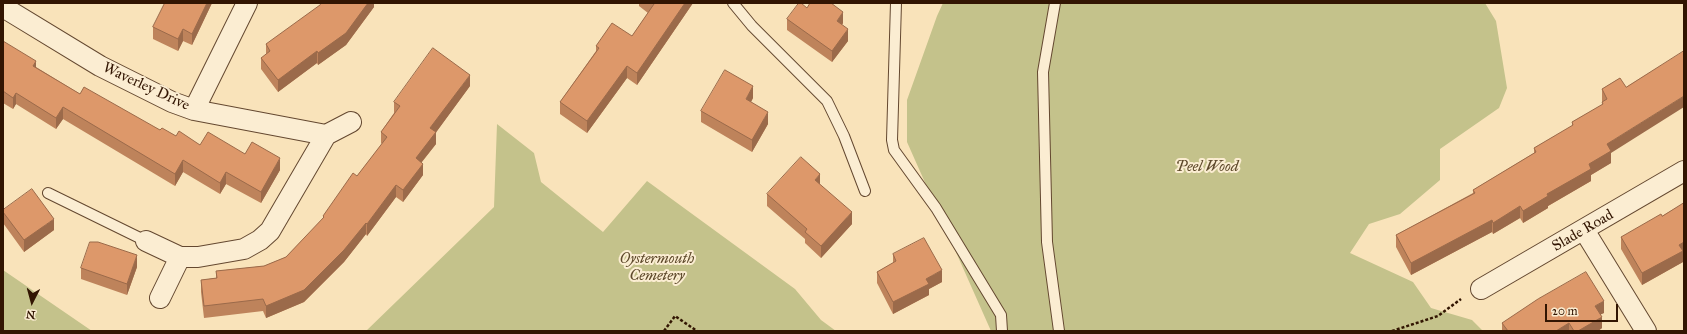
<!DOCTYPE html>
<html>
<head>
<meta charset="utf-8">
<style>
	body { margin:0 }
	#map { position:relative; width:1687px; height:334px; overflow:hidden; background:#f9e3ba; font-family:"IM FELL Great Primer",serif }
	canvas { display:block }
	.frame { position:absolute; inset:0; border:4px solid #321502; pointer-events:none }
	.north { position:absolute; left:12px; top:282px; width:40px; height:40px; -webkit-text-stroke:3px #fbedd2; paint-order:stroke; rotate:186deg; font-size:11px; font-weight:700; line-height:16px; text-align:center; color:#321502 }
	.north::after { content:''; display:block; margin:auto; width:14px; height:18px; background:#321502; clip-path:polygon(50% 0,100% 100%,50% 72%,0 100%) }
	.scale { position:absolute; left:1545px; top:304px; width:73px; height:18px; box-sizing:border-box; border:2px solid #321502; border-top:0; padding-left:5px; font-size:12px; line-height:14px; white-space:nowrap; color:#321502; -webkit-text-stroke:3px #fbedd2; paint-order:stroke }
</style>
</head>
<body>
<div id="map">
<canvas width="1687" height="334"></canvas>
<div class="frame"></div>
<div class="north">N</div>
<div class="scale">20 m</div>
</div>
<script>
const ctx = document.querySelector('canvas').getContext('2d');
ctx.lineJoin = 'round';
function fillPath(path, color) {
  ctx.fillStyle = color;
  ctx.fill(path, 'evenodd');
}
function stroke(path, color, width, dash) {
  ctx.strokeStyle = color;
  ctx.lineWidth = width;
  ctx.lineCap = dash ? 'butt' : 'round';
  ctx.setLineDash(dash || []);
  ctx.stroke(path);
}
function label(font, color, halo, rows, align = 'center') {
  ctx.font = font + ' "IM FELL Great Primer",serif';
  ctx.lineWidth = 4;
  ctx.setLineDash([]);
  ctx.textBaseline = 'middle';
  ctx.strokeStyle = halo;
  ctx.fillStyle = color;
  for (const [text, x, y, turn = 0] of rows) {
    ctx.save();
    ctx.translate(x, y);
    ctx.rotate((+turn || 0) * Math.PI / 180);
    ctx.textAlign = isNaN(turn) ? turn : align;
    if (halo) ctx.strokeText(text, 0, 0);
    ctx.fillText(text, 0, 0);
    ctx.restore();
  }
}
fillPath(new Path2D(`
	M943 3H1485L1496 21 1507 88 1499 108 1440 149V180L1400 214 1369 224 1350 253 1413 282 1431 308 1472 320 1483 331H991L907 142V100L937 16Z
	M497 124 534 153 541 182 603 232 647 181 795 289 821 320 836 331H366L494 207Z
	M3 270 92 331H3Z`), '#c4c28b');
const lane = new Path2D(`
	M733 3 752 26 827 101 844 136 865 191
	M896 3 892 140 894 150 936 208 1001 315 1002 331
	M1055 3 1043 72 1047 242 1059 331
	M48 193 146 241`);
const street = new Path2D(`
	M3 7 100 66 172 102 194 110 326 135
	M194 110 247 3
	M1584 230 1646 331
	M146 241 180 257H198L244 249 260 240 270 231 326 135 351 122
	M1481 289 1684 171
	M160 298 180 257`);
stroke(lane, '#644830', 12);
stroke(street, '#644830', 22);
stroke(new Path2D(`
	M664 331 675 316 697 331
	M1392 331 1438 316 1461 299`), '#321502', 2.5, [3, 2]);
stroke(lane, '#fbedd2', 10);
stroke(street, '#fbedd2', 20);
fillPath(new Path2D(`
	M165 3H212L192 45 183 41 178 51 153 39V27Z
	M374 3V7L346 45 318 65 317 63 278 92 261 69V58L266 55V44Z
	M639 3H693L637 85 627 78 587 133 560 114V102L596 51V46L632 36 648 13 639 6Z
	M807 8 843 23 842 25 848 41 832 62 787 30V19Z
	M3 41 36 67 80 94 160 130 200 145 245 154 280 170 261 203 226 184 220 194 183 172 175 186 63 119 56 129 16 104 13 109 3 103Z
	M1620 78 1611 153V163L1591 175V181L1548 206V208L1523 223 1520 218 1493 234 1492 232 1411 275 1396 247V235L1473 193V190L1534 153V148L1572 126V122L1602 105V89Z
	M470 86 436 132V144L422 162 423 175 403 202 396 197 367 236 366 234 344 262 304 302 266 318 263 311 204 318 201 292V280L216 278V271L264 266 286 257 323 219V216L357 176 382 144 381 143V132L394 113V102Z
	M753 98 751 102 768 124 752 152 701 122V111Z
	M820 185 852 224 821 258 805 243V239L767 206V194Z
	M1684 203V254L1683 255V262L1642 285 1621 249V237L1662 216Z
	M3 210 54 230 24 252 3 223Z
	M893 254 942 282 929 289V295L893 314 877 283V272L893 263Z
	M137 267 127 295 81 279V268Z
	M1604 313 1601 314 1602 328 1598 331H1502V323Z`), '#be835b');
fillPath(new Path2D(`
	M207 3H212L192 45V34Z
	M368 3H374V7L346 45 318 65V53Z
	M685 3H693L637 85V73Z
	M843 12V23L837 32V21Z
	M183 29V41L178 51V39Z
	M848 29V41L832 62V51Z
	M317 51V63L278 92V80Z
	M36 61V72L33 66Z
	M627 66V78L587 133V121Z
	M470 75V86L432 138 436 132V144L416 169V158L430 128Z
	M753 86V98L746 111V99Z
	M16 93V104L13 109V98Z
	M1684 96V107L1611 153V163L1591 175V181L1548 206V208L1523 223V211L1589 164 1607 144Z
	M63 107V119L56 129V118Z
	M768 112V124L752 152V140Z
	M280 158V170L261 203V192Z
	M183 160V172L175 186V174Z
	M423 164V175L403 202V190Z
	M226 172V184L220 194V183Z
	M820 174V186L815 180Z
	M396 185V197L367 236V224Z
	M1520 206V218L1493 234V223Z
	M852 212V224L821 258V246Z
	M54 219V230L24 252V240Z
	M1492 220V232L1411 275V263Z
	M366 223V234L344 262 304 302 266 318V306Z
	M1684 242V254L1683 255V262L1642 285V273L1679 245Z
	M137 255V267L127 295V284Z
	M942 270V282L929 289V295L893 314V302L926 279Z
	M1604 301V313L1595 317V306Z
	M1602 317V328L1598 331H1578Z
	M1569 323V331H1556Z`), '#9b6a4a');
const building = new Path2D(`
	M165 3H207L192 34 183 29 178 39 153 27Z
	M321 3H368L346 33 318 53 317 51 278 80 261 58 270 51 266 44 320 5Z
	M652 3H685L637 73 627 66 587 121 560 102 599 48 596 46 612 23 632 36 654 4Z
	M799 3H801L807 8 810 3H831L843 12 837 21 848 29 832 51 787 19Z
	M3 41 36 61 33 66 80 94 84 87 160 130 162 128 176 136 179 131 200 145 208 132 245 154 252 142 280 158 261 192 226 172 220 183 183 160 175 174 63 107 56 118 16 93 13 98 3 91Z
	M433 48 470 75 430 128 436 132 416 158 423 164 403 190 396 185 367 224 366 223 344 250 304 290 266 306 263 299 204 306 201 280 217 278 216 271 264 266 286 257 324 217 323 216 353 173 357 176 387 137 381 132 400 106 394 102Z
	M1684 51V96L1607 144 1611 151 1589 164 1591 169 1547 194 1548 196 1523 211 1520 206 1493 223 1492 220 1411 263 1396 235 1475 193 1473 190 1536 152 1534 148 1573 125 1572 122 1603 104 1602 102 1607 99 1602 89 1620 78 1626 87Z
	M725 70 753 86 746 99 768 112 752 140 701 111Z
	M801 157 820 174 815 180 852 212 821 246 805 232 807 229 767 194Z
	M32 189 54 219 24 240 3 212V210Z
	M1684 203V242L1679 245 1683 251 1642 273 1621 237 1661 214 1662 216Z
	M924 238 942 270 926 279 929 284 893 302 877 272 896 261 893 254Z
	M90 242H98L137 255 127 284 81 268Z
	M1586 272 1604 301 1595 306 1602 317 1578 331H1574L1569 323 1556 331H1508L1502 323 1538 299Z`);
fillPath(building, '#dd986a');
stroke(building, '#9b6a4a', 1);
label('15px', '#321502', '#fbedd2', [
	["Waverley Drive",146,87,25],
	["Slade Road",1583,231,-30]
]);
label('italic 15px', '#5e492b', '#fbedd2', [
	["Peel Wood",1207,167],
	["Oystermouth",657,259],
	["Cemetery",657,276]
]);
</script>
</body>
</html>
